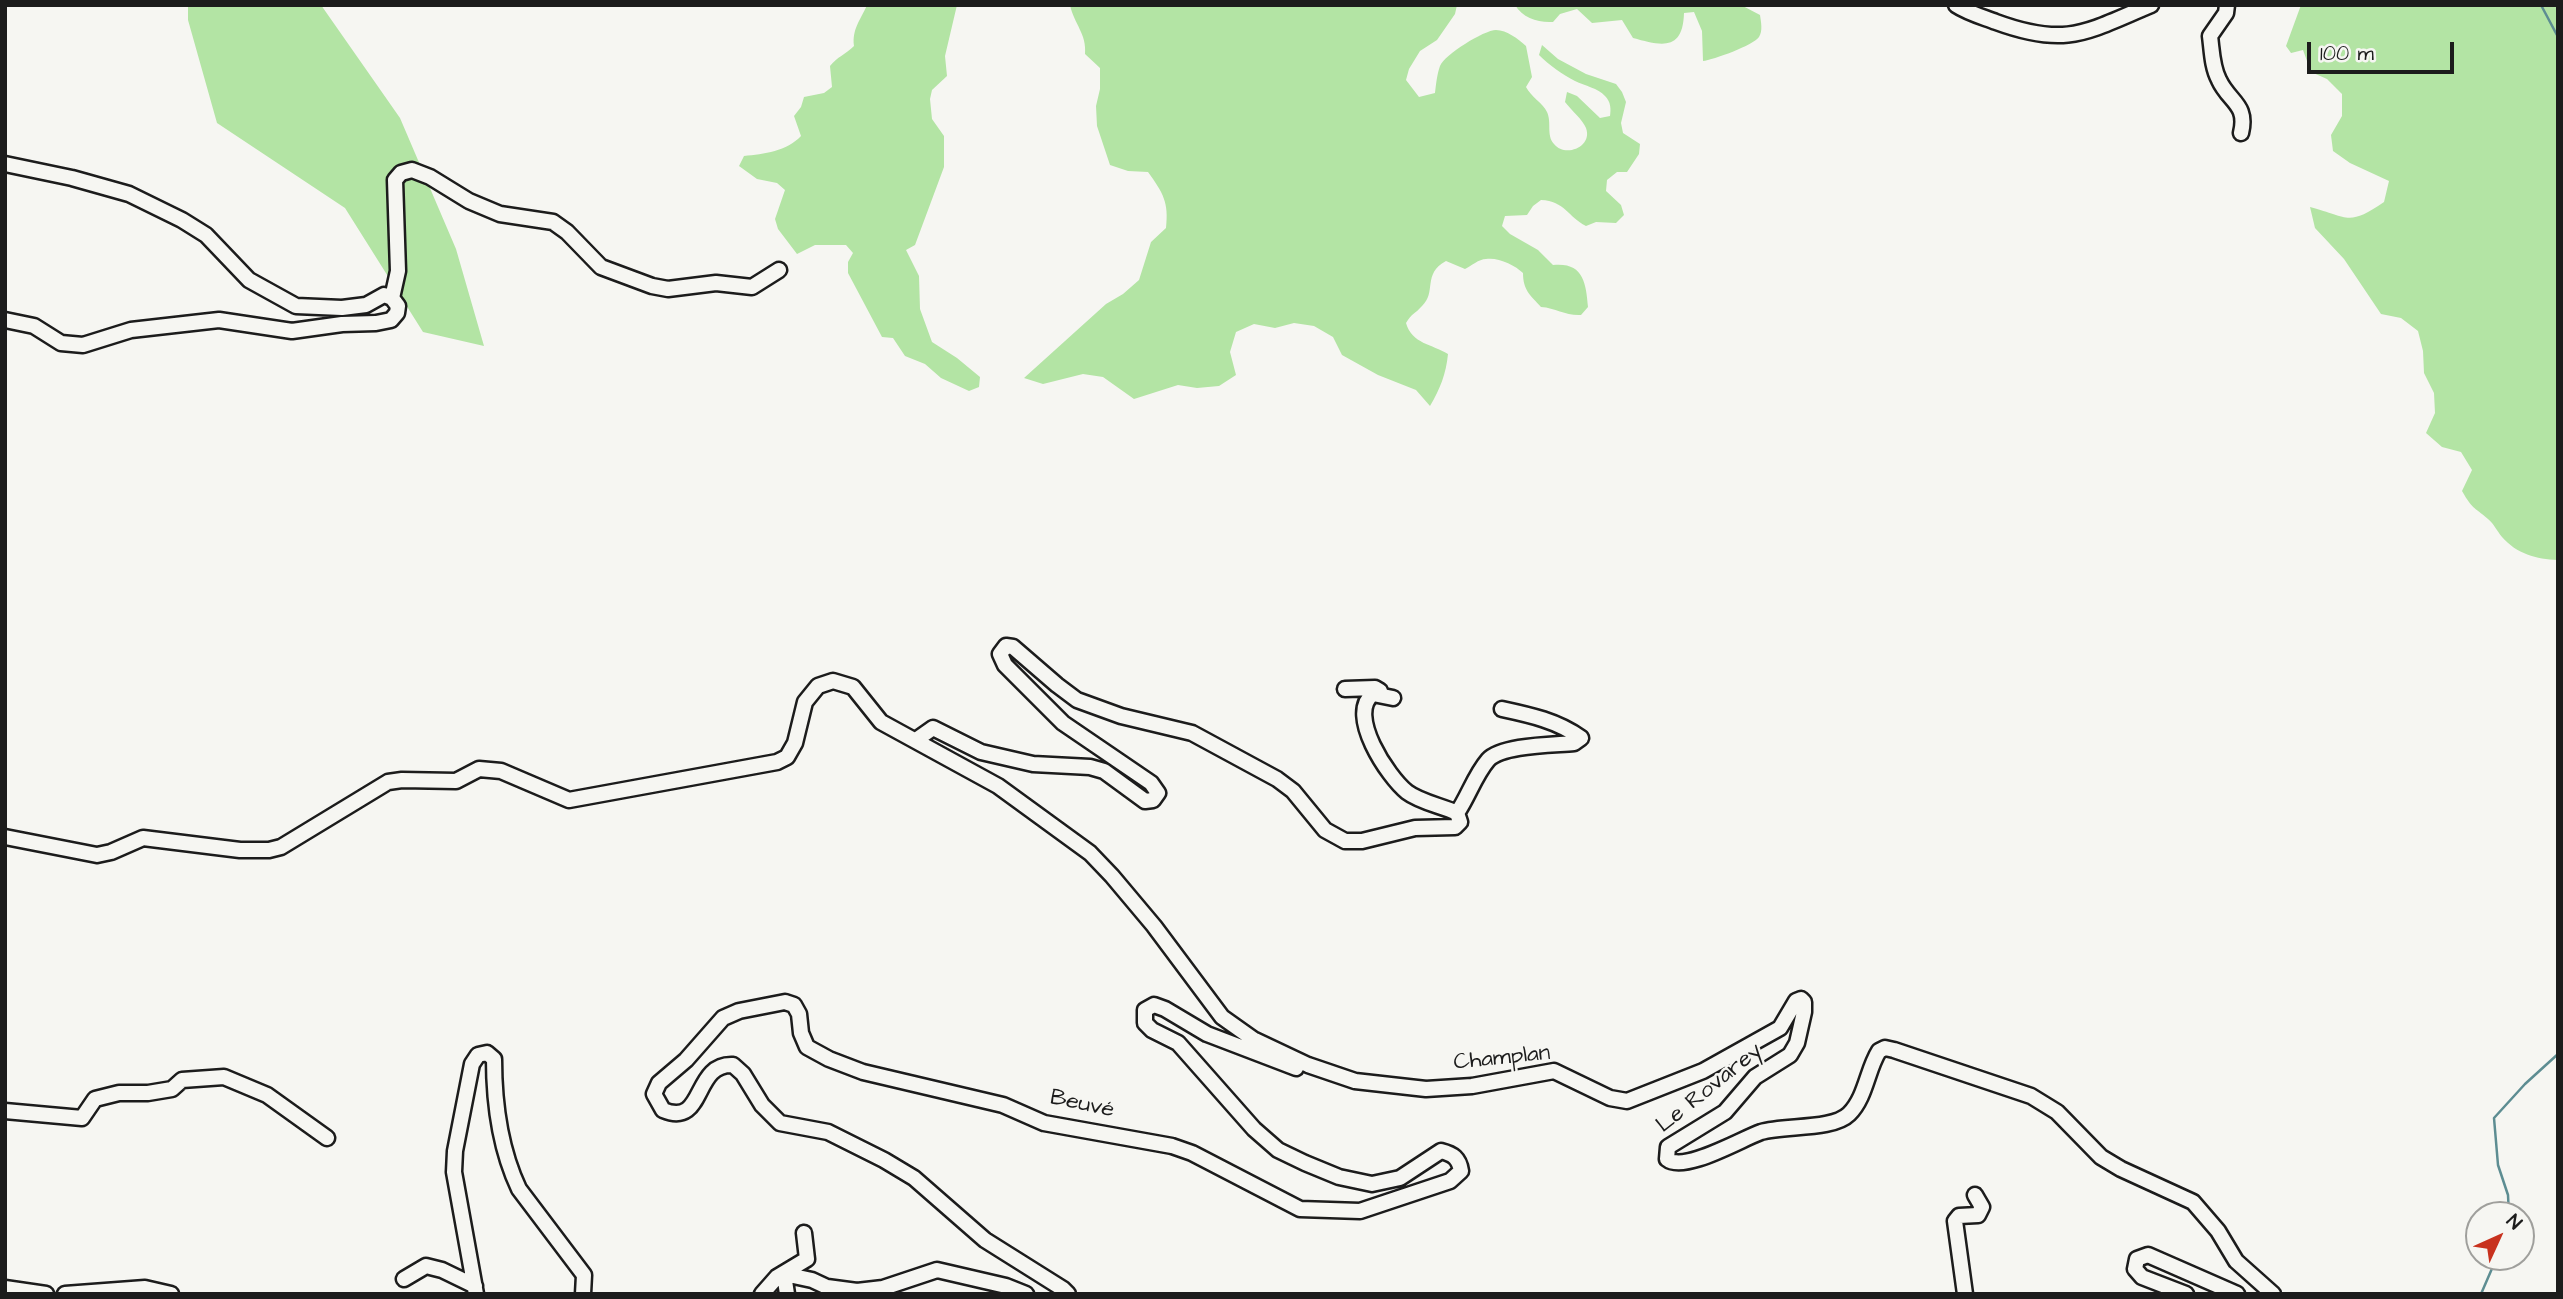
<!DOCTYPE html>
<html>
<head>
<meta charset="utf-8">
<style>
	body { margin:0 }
	#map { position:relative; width:2563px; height:1299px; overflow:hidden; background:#f6f6f2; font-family:"Architects Daughter",sans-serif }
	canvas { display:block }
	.frame { position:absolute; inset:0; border:7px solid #1c1c1c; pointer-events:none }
	.north { position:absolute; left:2465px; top:1201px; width:70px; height:70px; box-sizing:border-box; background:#f6f6f2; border:2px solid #9f9f9c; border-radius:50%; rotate:45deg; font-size:19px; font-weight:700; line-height:28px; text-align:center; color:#1c1c1c }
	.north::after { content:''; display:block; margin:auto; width:24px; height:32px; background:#c8321e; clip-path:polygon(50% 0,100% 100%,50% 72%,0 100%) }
	.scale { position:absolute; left:2307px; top:42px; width:147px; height:32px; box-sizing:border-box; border:4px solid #1c1c1c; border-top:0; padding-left:9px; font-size:21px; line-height:24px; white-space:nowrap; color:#1c1c1c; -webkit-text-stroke:5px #f6f6f2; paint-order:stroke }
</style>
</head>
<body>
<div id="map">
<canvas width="2563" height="1299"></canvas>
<div class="frame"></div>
<div class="north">N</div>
<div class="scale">100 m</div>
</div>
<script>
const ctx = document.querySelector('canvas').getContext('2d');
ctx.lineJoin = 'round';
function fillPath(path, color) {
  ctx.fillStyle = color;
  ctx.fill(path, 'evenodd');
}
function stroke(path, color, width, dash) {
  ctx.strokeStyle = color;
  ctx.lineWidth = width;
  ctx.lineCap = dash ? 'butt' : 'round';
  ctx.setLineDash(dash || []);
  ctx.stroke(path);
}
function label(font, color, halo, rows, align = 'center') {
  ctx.font = font + ' "Architects Daughter",sans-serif';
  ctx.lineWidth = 5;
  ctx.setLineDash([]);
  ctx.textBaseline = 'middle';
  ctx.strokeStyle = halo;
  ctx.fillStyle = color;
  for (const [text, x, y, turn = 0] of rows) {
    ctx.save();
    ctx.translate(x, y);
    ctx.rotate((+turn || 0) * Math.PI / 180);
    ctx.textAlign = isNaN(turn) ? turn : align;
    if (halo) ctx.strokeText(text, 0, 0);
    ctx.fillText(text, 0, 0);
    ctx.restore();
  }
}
fillPath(new Path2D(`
	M188 5H321L400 118 456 249 484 346 423 332 345 208 217 123 188 20Z
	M867 5H957L945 56 947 76 932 90 930 99 932 119 944 136V167L915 245 906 250 919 276 920 309 932 342 957 358 980 377 979 387 969 391 941 378 925 364 905 356 893 338 882 337 848 273V262L853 253 846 245H815L797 254 778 229 775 219 785 190 777 183 757 179 739 166 744 156C764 154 787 151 801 136L794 116 801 107 804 97 824 93 832 87 830 66C837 57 846 54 854 46 852 29 860 21 867 5Z
	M1070 5H1457L1455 14 1437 40 1420 51 1409 69 1406 80 1419 97 1435 93C1436 85 1437 74 1440 66 1444 55 1484 30 1496 30 1507 30 1518 39 1526 46L1532 77 1526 87C1531 97 1543 103 1547 112 1552 123 1546 135 1554 144 1565 158 1593 147 1586 128 1583 120 1571 110 1565 102L1567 92 1577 96 1600 118 1610 116C1611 109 1611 102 1605 96 1598 88 1585 86 1575 81 1563 75 1549 65 1539 55L1542 45 1558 59 1586 74 1616 84 1622 92 1626 102 1621 123 1623 133 1640 144 1639 154 1627 172H1617L1607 180 1606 191 1621 205 1624 215 1616 223 1596 222 1586 226C1568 217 1565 201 1541 200L1533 206 1527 215 1505 216 1502 226 1510 234 1538 250 1553 265C1583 262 1586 282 1588 307L1581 315C1566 316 1556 308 1541 307 1530 295 1523 290 1523 273 1515 265 1498 257 1486 259 1479 259 1471 266 1465 269L1446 261C1422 274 1437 292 1422 306 1415 314 1412 313 1406 323 1412 344 1432 344 1448 354 1446 374 1440 389 1430 406L1416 390 1378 375 1342 355 1333 337 1314 326 1294 323 1275 328 1254 324 1236 332 1230 352 1236 375 1219 386 1197 388 1178 385 1134 399 1103 377 1083 374 1043 384 1024 378 1106 304 1123 294 1139 280 1151 242 1166 228C1169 202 1163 193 1148 172L1128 171 1110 165 1097 126 1096 106 1100 89V68L1085 54C1087 34 1074 24 1070 5Z
	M1515 5H1741L1760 15C1761 22 1763 31 1759 37 1754 45 1713 60 1703 61L1702 31 1694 12 1684 13C1683 51 1662 46 1633 38L1622 20 1592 23 1577 9 1560 14 1553 22C1538 23 1523 18 1515 5Z
	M2301 5H2558V560C2536 559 2517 554 2502 537 2497 531 2494 524 2488 519 2473 506 2473 510 2462 491L2472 470 2461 452 2442 447 2426 433 2435 413 2434 393 2424 373 2423 351 2418 331 2401 318 2381 314 2344 259 2315 228 2310 207C2348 217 2348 227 2384 202L2389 181 2350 163 2333 151 2331 135 2342 116V94L2327 79 2311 72 2303 50 2291 53 2286 46Z`), '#b3e4a4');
stroke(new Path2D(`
	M2541 5 2558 37
	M2509 1215 2508 1195 2498 1165 2494 1118 2525 1084 2558 1054
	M2481 1294 2497 1257`), '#5d8d92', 2.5);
const minor = new Path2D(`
	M1956 5C1968 13 1983 17 1996 22 2067 48 2086 32 2151 5
	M2227 5 2226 13 2210 36C2212 51 2212 67 2219 80 2229 102 2248 104 2241 133
	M5 164 72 178 129 194 182 220 206 235 249 280 296 306 342 308 366 305 384 295 392 298 398 306 397 313 391 320 376 323 342 324 292 331 219 320 131 330 83 345 61 343 34 326 5 320
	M392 298 398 271 395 180 401 173 412 170 430 177 469 201 500 214 553 222 567 232 601 267 652 286 668 289 716 283 752 287 779 270
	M1345 689 1375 688 1380 691
	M1393 698 1373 694C1346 714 1388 777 1407 792 1420 802 1442 806 1457 813
	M916 740 933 728 981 752 1033 764 1090 767 1104 771 1145 801 1153 800 1158 793 1151 783 1063 723 1005 665 1000 654 1006 646 1013 647 1057 685 1077 700 1121 716 1192 733 1277 779 1293 791 1325 830 1345 841H1362L1415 828 1455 827 1460 822 1457 813C1468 797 1475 775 1488 760 1502 745 1553 745 1574 743L1581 738C1558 721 1530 715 1502 709
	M5 837 97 855 111 852 143 838 240 850H269L281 847 388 782 402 780 456 781 479 769 501 771 569 800 777 762 787 757 795 743 805 702 818 686 833 681 853 687 881 722 998 786 1090 853 1112 876 1154 926 1222 1017 1253 1039 1308 1065 1355 1081 1426 1089 1472 1086 1554 1071 1610 1098 1627 1101 1703 1071 1780 1028 1796 1001 1801 999 1804 1002V1012L1797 1043 1790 1055 1755 1077 1725 1112 1668 1147 1667 1159C1684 1173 1741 1139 1761 1132 1785 1125 1833 1130 1849 1114 1866 1097 1867 1070 1879 1051L1885 1048 1894 1050 2031 1096 2057 1112 2101 1157 2121 1169 2193 1202 2218 1231 2236 1261 2273 1294
	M5 1111 82 1118 95 1099 119 1093H148L172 1089 182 1080 224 1077 267 1095 327 1138
	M404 1279 426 1266 442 1270 475 1286
	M5 1288 46 1294
	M65 1294 145 1288 171 1294
	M476 1294 454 1172 455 1151 472 1064 478 1055 487 1053 494 1059C494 1102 500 1149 519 1189L584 1275 583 1294
	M762 1294 777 1277 807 1259 804 1233
	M787 1294 784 1274 812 1280 827 1287 857 1291 883 1288 937 1270 1006 1286 1026 1294
	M1068 1294 1063 1289 985 1240 914 1178 884 1160 828 1132 780 1123 762 1105 743 1074 733 1065C692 1063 706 1128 663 1110L654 1094 659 1083 686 1060 723 1018 739 1011 785 1002 794 1005 799 1014 801 1033 807 1047 829 1059 863 1072 1003 1105 1044 1123 1172 1146 1192 1153 1300 1209 1360 1211 1450 1181 1461 1171C1459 1158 1453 1154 1441 1151L1400 1178 1372 1184 1339 1177 1305 1163 1278 1150 1254 1129 1178 1043 1152 1030 1145 1023V1010L1154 1005 1165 1009 1207 1034 1296 1068
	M1965 1294 1955 1221 1959 1216 1978 1215 1982 1207 1975 1195
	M2186 1294 2142 1277 2135 1269 2137 1259 2148 1255 2237 1294`);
stroke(minor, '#1c1c1c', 19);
stroke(minor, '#f6f6f2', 14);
label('23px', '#1c1c1c', '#f6f6f2', [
	["Champlan",1502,1059,-6],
	["Le Rovarey",1710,1089,-39],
	["Beuvé",1082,1105,12]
]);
</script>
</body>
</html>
